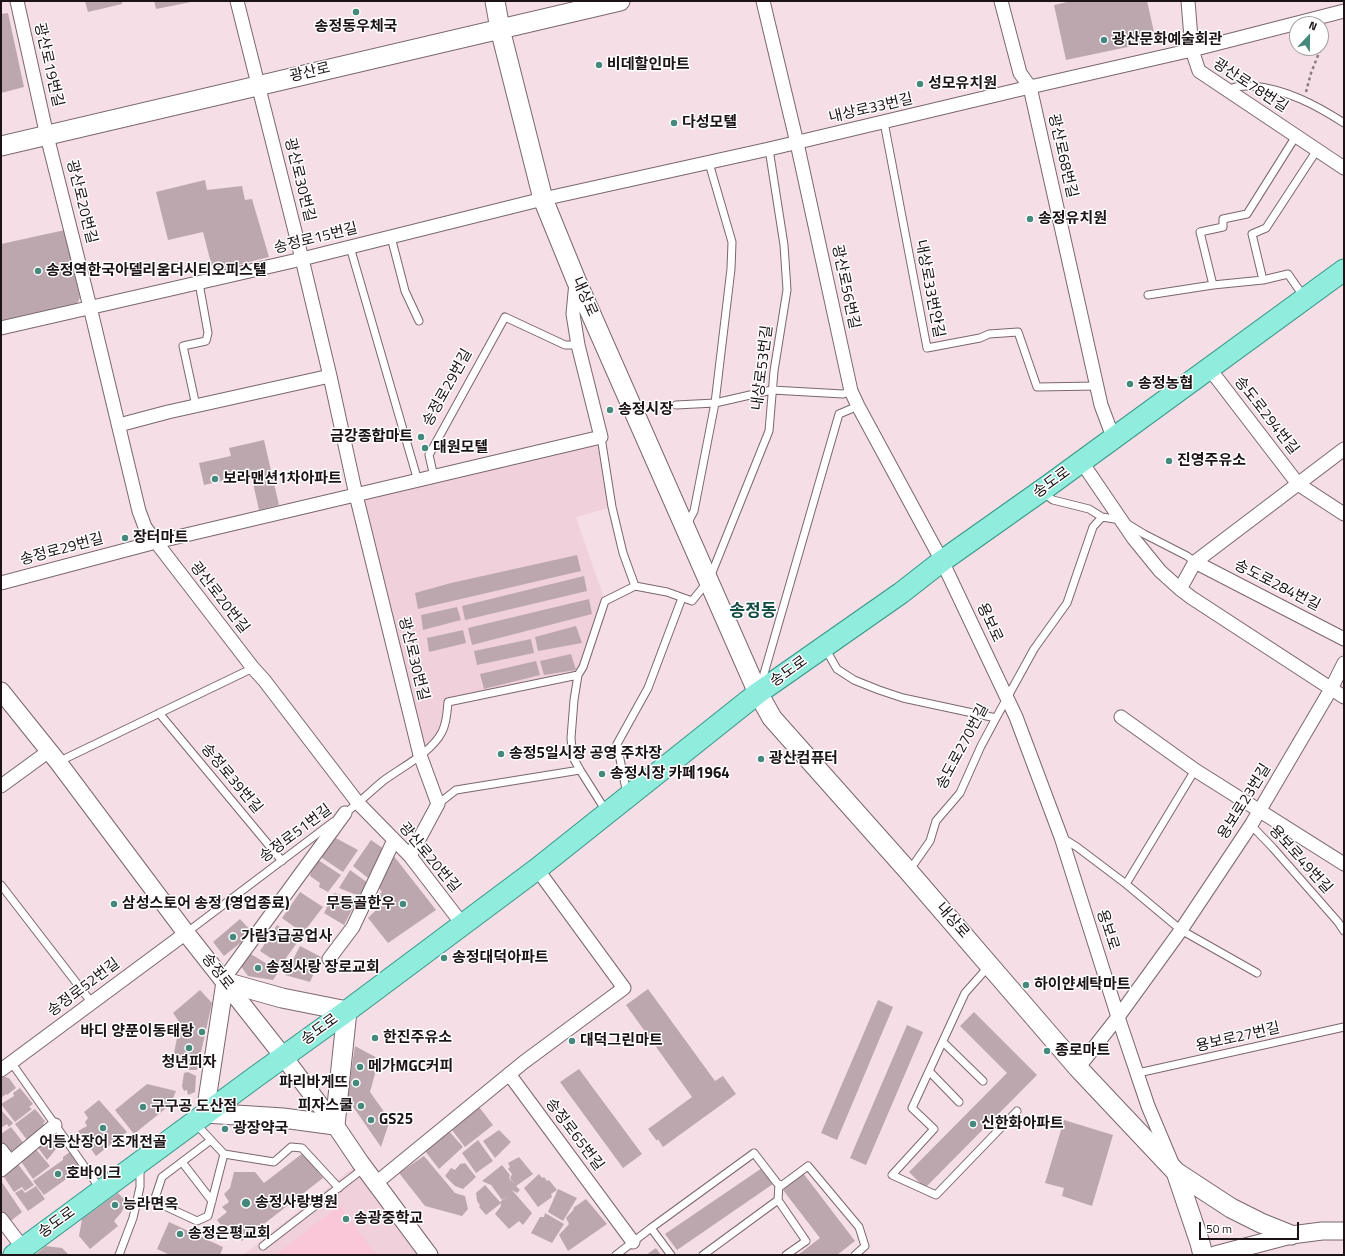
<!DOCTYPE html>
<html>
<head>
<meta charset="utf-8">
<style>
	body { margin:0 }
	#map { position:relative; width:1345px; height:1256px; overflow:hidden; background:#f5dee6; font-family:"Titillium Web",sans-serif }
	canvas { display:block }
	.frame { position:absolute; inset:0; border:2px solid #1b1316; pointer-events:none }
	.north { position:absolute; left:1289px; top:16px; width:40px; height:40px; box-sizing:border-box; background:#fff; border:1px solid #a4a1a2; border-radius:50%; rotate:22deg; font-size:11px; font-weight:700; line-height:16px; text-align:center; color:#1b1316 }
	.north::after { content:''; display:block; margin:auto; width:14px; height:18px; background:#45897c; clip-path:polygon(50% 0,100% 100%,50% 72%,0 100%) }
	.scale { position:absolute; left:1199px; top:1222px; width:100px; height:18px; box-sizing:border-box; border:2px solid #1b1316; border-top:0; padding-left:5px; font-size:12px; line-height:14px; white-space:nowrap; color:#1b1316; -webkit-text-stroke:3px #fff; paint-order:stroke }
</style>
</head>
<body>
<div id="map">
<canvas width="1345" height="1256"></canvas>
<div class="frame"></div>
<div class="north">N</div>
<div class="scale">50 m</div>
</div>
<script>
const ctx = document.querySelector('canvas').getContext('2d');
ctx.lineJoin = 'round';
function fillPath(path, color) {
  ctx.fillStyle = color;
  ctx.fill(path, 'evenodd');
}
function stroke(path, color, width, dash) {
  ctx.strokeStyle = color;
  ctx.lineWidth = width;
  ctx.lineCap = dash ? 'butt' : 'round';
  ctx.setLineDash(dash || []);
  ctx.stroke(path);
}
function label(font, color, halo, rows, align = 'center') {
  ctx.font = font + ' "Titillium Web","Noto Sans KR",sans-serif';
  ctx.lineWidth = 3;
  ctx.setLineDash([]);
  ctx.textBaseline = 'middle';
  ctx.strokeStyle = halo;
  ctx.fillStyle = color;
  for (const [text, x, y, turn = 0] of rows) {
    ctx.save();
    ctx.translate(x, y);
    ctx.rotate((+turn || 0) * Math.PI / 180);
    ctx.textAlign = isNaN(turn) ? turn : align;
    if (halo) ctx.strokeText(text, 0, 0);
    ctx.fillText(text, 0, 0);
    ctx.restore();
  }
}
fillPath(new Path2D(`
	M601 437 612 507 576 517 605 601 578 675 448 702 442 732 420 755 356 495Z
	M360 1162 429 1255H243Z`), '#f0d1db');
fillPath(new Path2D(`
	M340 1205 376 1255H275Z`), '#f9c7d8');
fillPath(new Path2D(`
	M85 1H122V4L88 12Z
	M154 1H191V2L156 9Z
	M1072 1H1147L1156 41 1066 60 1054 5Z
	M8 13 24 87 1 93V14Z
	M205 180 207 190 242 186 245 200 252 199 269 257 213 271 203 232 168 240 156 192Z
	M65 230 80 298 75 307 1 323V244Z
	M264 440 279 505 259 510 251 474 204 485 199 463 231 456 229 448Z
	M577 555 581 571 418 609 415 593 451 583Z
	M584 576 587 591 465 620 462 606Z
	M589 599 592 614 472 645 468 628Z
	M457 607 461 620 423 630 421 615Z
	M576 626 582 643 538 651 535 637Z
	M463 630 466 643 429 652 427 638Z
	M531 639 534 653 477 665 474 651Z
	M571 654 576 670 544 675 540 661Z
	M536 661 540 675 484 689 480 674Z
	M332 836 358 850 343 872 319 856Z
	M371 840 384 849 368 878 353 866Z
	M393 855 436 910 388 943 368 918 378 908 372 899 382 892 376 884Z
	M315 858 341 875 328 892 319 887 320 883 310 876 311 872 308 870Z
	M350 870 368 883 359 896 339 888Z
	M300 892 323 907 303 933 282 918Z
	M334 893 357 900 344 925 324 913Z
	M240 919 253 933 224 956 213 942Z
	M277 925 299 940 281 965 260 951Z
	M300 946 321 957 310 982 285 975Z
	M249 953 279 971 273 980 248 976 240 965Z
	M648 989 715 1081 723 1076 736 1094 663 1147 658 1139 657 1141 648 1129 692 1097 626 1005Z
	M200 990 212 1003 197 1070H189L174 1053 180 1023 173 1013Z
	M878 1000 893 1007 837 1140 821 1133Z
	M974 1012 1037 1075 925 1188 909 1172 1007 1073 960 1026Z
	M907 1025 923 1032 866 1165 850 1158Z
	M355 1046 379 1059 370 1092 390 1120 381 1147 347 1098Z
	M579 1069 642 1154 623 1168 560 1082Z
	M188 1072 196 1076 195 1092 188 1095 187 1090 184 1091 182 1086 184 1073Z
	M1 1076 9 1078 16 1088 7 1095 6 1094 1 1098Z
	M147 1084 176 1091 170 1105 134 1134 115 1110Z
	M20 1088 33 1104 29 1107 32 1109 15 1122 1 1104 14 1096 13 1093Z
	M99 1100 127 1132 96 1156 78 1131 87 1126 85 1122 88 1118 84 1112Z
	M479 1107 493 1125 465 1147 452 1130Z
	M35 1109 45 1121 43 1124 45 1125 27 1140 15 1124Z
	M1 1110 13 1123 9 1127 7 1124 1 1128Z
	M1064 1120 1113 1135 1092 1206 1062 1196 1064 1188 1045 1183Z
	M11 1127 25 1145 11 1157 1 1143V1134Z
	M448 1130 463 1147 439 1169 425 1151Z
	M499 1130 511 1142 495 1158 483 1141Z
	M51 1132 61 1143 47 1160 36 1145Z
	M478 1140 493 1161 476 1173 462 1153Z
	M34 1147 50 1166 33 1179 20 1160Z
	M70 1152 83 1167 44 1195 33 1181 63 1160V1157Z
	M303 1153 323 1178 242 1241 230 1225 224 1229 217 1220 227 1212 222 1207 229 1202 224 1194 230 1188 234 1172H255L264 1183Z
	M424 1156 455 1193 465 1196 468 1209 462 1216 425 1206 399 1173Z
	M519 1157 533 1174 516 1186 520 1190 517 1193 512 1190 532 1213 523 1225 519 1221 509 1229 495 1214 501 1206 500 1202 510 1194 502 1200 491 1185 482 1181 502 1165 510 1175 509 1178 515 1184 510 1178 512 1174 508 1169 510 1167 508 1163Z
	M17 1163 34 1185 25 1191 22 1187 14 1192 2 1174Z
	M465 1163 476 1177 463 1189 455 1186 445 1176 451 1168 455 1170 460 1164Z
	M762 1168 773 1184 677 1250 665 1234Z
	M803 1173 855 1241 837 1255H798L820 1238 783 1190Z
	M539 1174 542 1178 544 1177 547 1181 549 1180 557 1190 551 1194 552 1197 538 1207 524 1188Z
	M1 1181 22 1212 7 1224 1 1215Z
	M485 1185 500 1202V1204L486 1215 479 1207 480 1205 477 1201 476 1193Z
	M36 1186 45 1199 28 1211 15 1193 22 1189 25 1193Z
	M558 1189 577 1198 563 1221 548 1212Z
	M118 1193 127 1202 121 1213 114 1221 118 1226 90 1249 79 1236 82 1219Z
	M586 1199 607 1224 568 1251 559 1235 569 1224 566 1218 574 1209 573 1208Z
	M545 1213 564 1224 552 1243 531 1233 540 1217H544Z
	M169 1222 223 1247 220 1255H170L157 1249Z
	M46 1246 62 1248 69 1255H35Z
	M656 1248 661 1255H646Z`), '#bda7ae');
const service = new Path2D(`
	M1228 91C1235 85 1244 86 1252 86 1286 89 1316 105 1344 123
	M884 122 927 348 980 338 989 334 1018 332 1037 387 1097 386
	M391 237 405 291 419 321
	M350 247 418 481
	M1263 280 1252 234 1266 228 1317 150
	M1213 285 1200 232 1223 227V219L1247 214 1296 136
	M1148 295 1213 285 1263 280 1288 274 1304 297
	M676 405 715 403 772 390 843 394 851 391
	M196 406 183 346 206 341 208 333 199 283
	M601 437 612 507 623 553 635 586 667 592 692 601 709 580 769 431 774 371 787 290 784 245 769 149
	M434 477 429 455 505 317 565 345H578
	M1042 492 1053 500 1089 509 1102 517
	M687 524 694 511 715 403 731 269 732 242 709 163
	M825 648 837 669 854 680 879 690 903 698 996 718
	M761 684 839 414 858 406
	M159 713 282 861
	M58 762 253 668
	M627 794 617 744 648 688 682 598
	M438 804 456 790 580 770
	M606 811 580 770 574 759 572 749 571 738 574 700 578 675 583 667 605 601 635 586
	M343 815C357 804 370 792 383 781 402 767 431 753 442 732 447 722 447 712 448 702L578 675
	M1251 825 1273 848 1338 922 1344 931
	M1061 837 1077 847 1126 884 1181 930 1257 973
	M909 871 930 841 936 821 960 793 981 746 996 718 1034 649 1067 603 1093 527 1102 517 1121 520 1144 534 1187 556 1195 562
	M1126 884 1195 770
	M1 885 92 1003
	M186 933 333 822
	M989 966 965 993 912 1108 934 1129 892 1175 936 1195 1017 1111
	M943 1042 983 1081
	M11 1062 101 1190
	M929 1071 959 1102
	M1138 1073 1344 1027
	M196 1124 224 1154 274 1162 291 1147 302 1148 339 1188
	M211 1140 162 1177 154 1201 197 1221 208 1216 224 1154
	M182 1162 212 1201
	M778 1200 779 1184
	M651 1228 754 1153 777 1183 781 1186 808 1166 859 1227 865 1246 855 1255
	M263 1246 364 1168
	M119 1255 133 1218 140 1187V1166
	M616 1255 651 1228 671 1255
	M703 1255 778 1200 806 1241 786 1255`);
const minor = new Path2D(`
	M17 1 47 136 90 307 139 511 145 527 156 542 253 668 264 680 358 803 410 856 463 925
	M237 1 302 259 330 376 356 495 420 755 438 804 410 856
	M763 1 797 143 851 391 858 406 942 561 1016 717 1061 837 1118 1017 1148 1106 1172 1163
	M1001 1 1020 73 1030 87 1101 405 1113 437
	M1188 1 1192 50 1199 71 1344 168
	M1 328 302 259 543 199 769 149 1030 87 1192 50 1344 11
	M1209 368 1298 484 1344 514
	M119 425 168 412 330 376
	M1344 449 1195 562 1180 589 1192 598 1344 697
	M1081 461 1134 539 1160 571 1180 589
	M1195 562 1344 639
	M1 583 156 542 601 437 578 345 573 314 576 282
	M1121 717 1195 770 1344 864
	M1 786 49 751
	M329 959 353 927 394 840
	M223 980 345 813
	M1078 1068 1118 1017 1181 930 1251 825 1331 689 1344 663
	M1 1070 186 933
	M509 1074 633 1242
	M1 1150 10 1162
	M1 1170 55 1125
	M376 1183 524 1062 624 988 537 869
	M1 1219 23 1248`);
const tertiary = new Path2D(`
	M1 691 58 762 186 933 283 1056 335 1125 360 1162 429 1255
	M205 1113 225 982
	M1215 1255 1291 1235 1322 1231H1344`);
const secondary = new Path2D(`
	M495 1 500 29 543 199 576 280 758 693 772 718 909 872 1078 1068 1176 1172 1200 1243 1203 1255
	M1 146 620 1
	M205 1113 283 1118 335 1125 347 1011 282 998 225 982
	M1176 1172 1231 1208 1261 1223 1291 1235`);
const primary = new Path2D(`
	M14 1255 254 1078 347 1011 537 869 758 693 901 593 942 561 1048 486 1344 270`);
stroke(service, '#7b676e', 9);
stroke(minor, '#7b676e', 15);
stroke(tertiary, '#7b676e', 19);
stroke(secondary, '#7b676e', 21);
stroke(primary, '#379888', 23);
stroke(new Path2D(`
	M1306 92 1311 73 1321 48V38`), '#8c7c82', 2.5, [3, 3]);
stroke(service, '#fff', 7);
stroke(minor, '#fff', 13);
stroke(tertiary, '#fff', 17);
stroke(secondary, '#fff', 19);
stroke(primary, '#90ecdd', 21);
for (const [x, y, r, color] of [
	[356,12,4,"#45897c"],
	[1104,40,4,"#45897c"],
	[599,65,4,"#45897c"],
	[920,84,4,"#45897c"],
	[674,123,4,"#45897c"],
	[1030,219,4,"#45897c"],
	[38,271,4,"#45897c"],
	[1130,384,4,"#45897c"],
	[610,410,4,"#45897c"],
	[421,437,4,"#45897c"],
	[425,448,4,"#45897c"],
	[1169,461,4,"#45897c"],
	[215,479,4,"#45897c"],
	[125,538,4,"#45897c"],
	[501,754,4,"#45897c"],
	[761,759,4,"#45897c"],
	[602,774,4,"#45897c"],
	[114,904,4,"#45897c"],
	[403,904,4,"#45897c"],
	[233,937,4,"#45897c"],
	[444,958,4,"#45897c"],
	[258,968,4,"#45897c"],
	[1026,985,4,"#45897c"],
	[202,1032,4,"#45897c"],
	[375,1038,4,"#45897c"],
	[572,1041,4,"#45897c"],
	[189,1048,4,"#45897c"],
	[1047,1051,4,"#45897c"],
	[360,1067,4,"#45897c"],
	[356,1083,4,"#45897c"],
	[361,1106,4,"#45897c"],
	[143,1107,4,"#45897c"],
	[371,1120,4,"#45897c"],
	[973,1124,4,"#45897c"],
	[103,1128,4,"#45897c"],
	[225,1129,4,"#45897c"],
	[58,1174,4,"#45897c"],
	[246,1203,5,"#45897c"],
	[115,1205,4,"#45897c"],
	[346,1219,4,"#45897c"],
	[180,1234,4,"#45897c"]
]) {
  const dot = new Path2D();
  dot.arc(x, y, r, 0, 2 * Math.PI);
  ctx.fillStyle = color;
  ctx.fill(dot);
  stroke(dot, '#fff', 1.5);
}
label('bold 15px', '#1b1316', '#fff', [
	["송정동우체국",356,27,"center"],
	["광산문화예술회관",1112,40],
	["비데할인마트",607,65],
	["성모유치원",928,84],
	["다성모텔",682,123],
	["송정유치원",1038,219],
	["송정역한국아델리움더시티오피스텔",46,271],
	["송정농협",1138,384],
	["송정시장",618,410],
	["금강종합마트",413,437,"right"],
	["대원모텔",433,448],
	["진영주유소",1177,461],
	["보라맨션1차아파트",223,479],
	["장터마트",133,538],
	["송정5일시장 공영 주차장",509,754],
	["광산컴퓨터",769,759],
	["송정시장 카페1964",610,774],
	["삼성스토어 송정 (영업종료)",122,904],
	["무등골한우",395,904,"right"],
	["가람3급공업사",241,937],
	["송정대덕아파트",452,958],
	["송정사랑 장로교회",266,968],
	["하이얀세탁마트",1034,985],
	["바디 양푼이동태랑",194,1032,"right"],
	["한진주유소",383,1038],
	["대덕그린마트",580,1041],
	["종로마트",1055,1051],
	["청년피자",189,1063,"center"],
	["메가MGC커피",368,1067],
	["파리바게뜨",348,1083,"right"],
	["피자스쿨",353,1106,"right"],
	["구구공 도산점",151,1107],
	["GS25",379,1120],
	["신한화아파트",981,1124],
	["광장약국",233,1129],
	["어등산장어 조개전골",103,1143,"center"],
	["호바이크",66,1174],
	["송정사랑병원",255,1203],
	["능라면옥",123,1205],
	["송광중학교",354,1219],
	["송정은평교회",188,1234]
], 'left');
label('15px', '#1b1316', '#fff', [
	["광산로19번길",48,65,77],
	["광산로",310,73,-13],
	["광산로78번길",1250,86,33],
	["내상로33번길",871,109,-13],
	["광산로68번길",1062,156,77],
	["광산로30번길",299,180,76],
	["광산로20번길",81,202,76],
	["송정로15번길",316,239,-14],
	["광산로56번길",845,287,78],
	["내상로33번안길",929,289,79],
	["내상로",584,297,66],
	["내상로53번길",763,368,-83],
	["송정로29번길",448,388,-61],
	["송도로294번길",1266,416,52],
	["송도로",1052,483,-36],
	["송정로29번길",62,550,-15],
	["송도로284번길",1277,586,27],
	["광산로20번길",219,598,52],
	["용보로",989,623,65],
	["광산로30번길",413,659,76],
	["송도로",789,672,-35],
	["송도로270번길",963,747,-62],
	["송정로39번길",231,779,50],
	["용보로23번길",1245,802,-58],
	["송정로51번길",296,834,-37],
	["광산로20번길",429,858,50],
	["용보로49번길",1300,860,48],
	["내상로",952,921,49],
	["용보로",1107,930,72],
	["송정로",217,972,52],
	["송정로52번길",84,988,-37],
	["송도로",320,1030,-36],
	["용보로27번길",1238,1038,-13],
	["송정로65번길",574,1135,53],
	["송도로",57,1223,-36]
]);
label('bold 17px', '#114b41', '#fff', [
	["송정동",753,612]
]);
</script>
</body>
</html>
